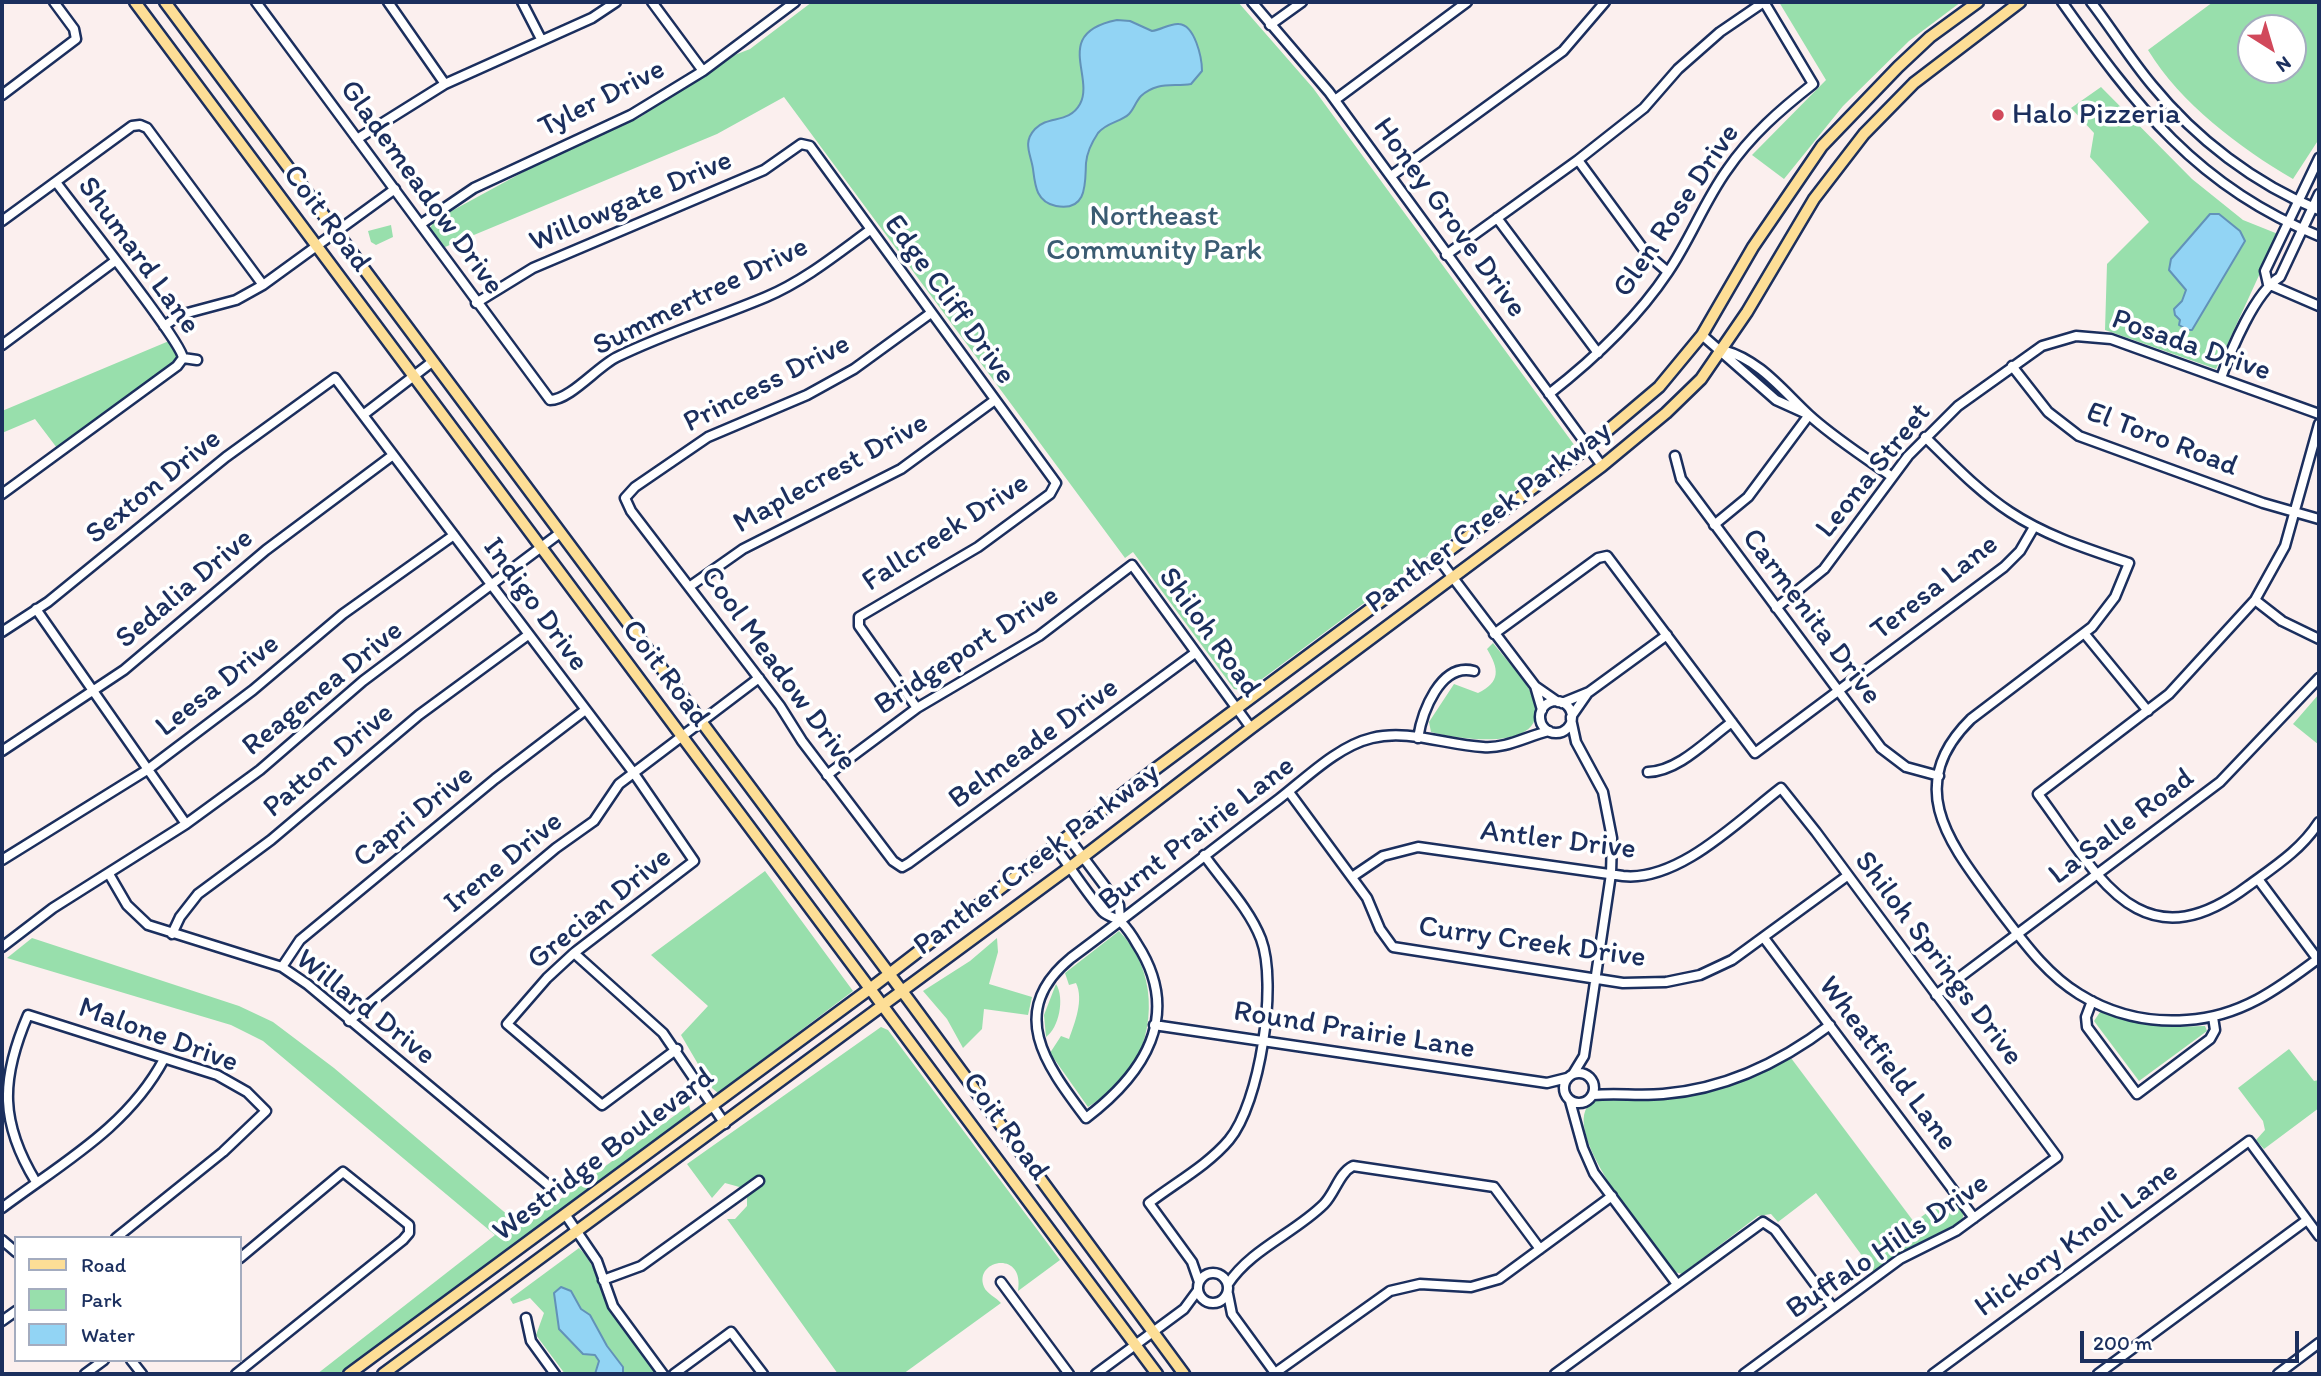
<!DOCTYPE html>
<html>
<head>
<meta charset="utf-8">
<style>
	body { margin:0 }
	#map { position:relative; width:2321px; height:1376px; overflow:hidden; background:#fbefee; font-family:Itim,sans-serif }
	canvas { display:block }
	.frame { position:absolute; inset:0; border:4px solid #1b2f5e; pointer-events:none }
	.legend { position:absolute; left:14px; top:1236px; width:228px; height:126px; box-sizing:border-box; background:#fff; border:2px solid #a4acbf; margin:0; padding:9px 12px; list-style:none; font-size:21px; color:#1b2f5e }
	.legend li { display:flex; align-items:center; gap:14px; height:35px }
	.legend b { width:35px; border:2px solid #a4acbf }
	.north { position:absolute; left:2237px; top:14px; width:70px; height:70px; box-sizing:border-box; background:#fff; border:2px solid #a4acbf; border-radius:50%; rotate:143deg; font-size:19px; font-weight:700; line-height:28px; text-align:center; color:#1b2f5e }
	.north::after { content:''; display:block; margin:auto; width:24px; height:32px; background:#d1495b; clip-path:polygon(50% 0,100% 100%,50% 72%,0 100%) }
	.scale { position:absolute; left:2080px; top:1331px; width:219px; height:32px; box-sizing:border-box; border:4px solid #1b2f5e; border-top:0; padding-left:9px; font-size:21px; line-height:24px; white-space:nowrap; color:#1b2f5e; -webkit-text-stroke:5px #fff; paint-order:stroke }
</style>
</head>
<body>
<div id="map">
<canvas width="2321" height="1376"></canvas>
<div class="frame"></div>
<ul class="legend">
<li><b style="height:9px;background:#fdde96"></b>Road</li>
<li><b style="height:19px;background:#98dfac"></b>Park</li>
<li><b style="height:19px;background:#92d4f4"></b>Water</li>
</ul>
<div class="north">N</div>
<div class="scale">200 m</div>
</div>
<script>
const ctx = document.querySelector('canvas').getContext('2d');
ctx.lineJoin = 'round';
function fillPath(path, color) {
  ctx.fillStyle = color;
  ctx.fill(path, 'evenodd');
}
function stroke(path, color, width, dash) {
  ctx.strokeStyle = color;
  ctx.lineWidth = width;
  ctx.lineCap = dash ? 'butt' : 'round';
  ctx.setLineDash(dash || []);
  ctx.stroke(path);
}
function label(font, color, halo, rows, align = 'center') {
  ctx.font = font + ' Itim,sans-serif';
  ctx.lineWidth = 7;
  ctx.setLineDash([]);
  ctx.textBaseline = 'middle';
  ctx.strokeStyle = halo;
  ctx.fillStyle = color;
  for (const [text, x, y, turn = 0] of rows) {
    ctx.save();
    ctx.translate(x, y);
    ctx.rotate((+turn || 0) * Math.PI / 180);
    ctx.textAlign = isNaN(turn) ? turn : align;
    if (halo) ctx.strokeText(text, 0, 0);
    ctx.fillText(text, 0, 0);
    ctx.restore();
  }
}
fillPath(new Path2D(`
	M812 2H1238L1313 88 1575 446 1246 691 1234 689 1133 552 1125 558 784 97 717 134 445 247 430 228 435 220 538 164 639 118 727 58 750 49Z
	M1779 2H1961L1909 41 1843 106 1784 179 1752 155 1826 80Z
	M2213 2H2319V139L2293 179C2240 148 2180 103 2148 50ZM2251 28H2293V70H2251Z
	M2101 87 2192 179 2243 220 2278 234 2216 369 2105 330 2107 264 2149 222 2090 157 2094 133 2071 108Z
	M391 225 393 237 376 245 371 242 368 231Z
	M169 341 176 352V361L57 448 35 419 2 433V411Z
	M1493 643C1506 660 1528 681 1534 700 1551 754 1456 739 1431 732L1429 722 1454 684 1478 693C1501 682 1499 669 1487 649Z
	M2319 694V745L2293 724Z
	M765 871 853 991 718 1093 712 1088 681 1035 708 1006 651 955Z
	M1119 931C1156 968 1158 1029 1129 1072 1119 1087 1103 1097 1088 1107L1050 1053 1061 1036 1069 1039C1075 1022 1084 1000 1076 983L1069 985 1065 973Z
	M32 938 239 1006 273 1022 334 1068 522 1227 689 1105 692 1116 341 1374H317L495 1235 263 1041 231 1025 7 958Z
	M997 938 998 952 989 984 1032 997 1028 1015 984 1009 982 1029 963 1048 947 1019 923 991 970 961Z
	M1056 984C1065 998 1059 1028 1046 1037L1044 1015Z
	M2100 1012C2136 1023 2167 1028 2205 1026L2207 1031 2139 1081 2094 1021Z
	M881 1027 888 1030 1060 1260 1018 1291C1025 1249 973 1260 984 1287 987 1294 996 1297 1001 1303L903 1374H838L727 1219H735L747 1206V1196L743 1188 725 1183 712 1198 687 1164Z
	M2289 1049 2314 1081 2319 1080V1108L2264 1149 2256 1140 2265 1130 2263 1121 2238 1088Z
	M1791 1058 1914 1222 1952 1195 1964 1213 1962 1221 1903 1251 1874 1272 1816 1193 1778 1222 1771 1214 1758 1216 1682 1274 1675 1272C1657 1247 1543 1118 1599 1098 1615 1092 1641 1098 1658 1097 1706 1095 1750 1081 1791 1058Z
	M579 1248C599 1267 599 1295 614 1317 626 1336 647 1354 656 1374H565L536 1335 544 1313 530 1298 513 1304 510 1299Z`), '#98dfac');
const water = new Path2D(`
	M1117 20 1130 21 1152 31C1161 30 1170 23 1179 24 1195 25 1202 58 1202 71L1191 84C1173 87 1157 81 1141 96 1136 101 1134 109 1129 114 1121 122 1107 122 1098 133 1092 142 1087 152 1086 163 1085 182 1088 212 1056 206 1036 202 1035 185 1033 169 1031 154 1022 143 1035 129 1048 115 1069 124 1080 104 1095 76 1052 33 1117 20Z
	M2210 214H2219L2240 231 2245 241 2192 330H2188L2179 325 2180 320 2175 315 2174 309 2182 301 2186 290 2169 270 2171 259Z
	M561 1287 571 1291 581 1309 590 1315 607 1346 623 1367V1374H595L599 1361 595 1355 583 1354 559 1329 554 1293Z`);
fillPath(water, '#92d4f4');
stroke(water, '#6292b8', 2);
const minor = new Path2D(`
	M256 2 550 400C570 400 598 366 617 357 666 333 716 318 766 297 804 281 837 254 870 230
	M388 2 445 84
	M522 2 541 39
	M652 2 703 71
	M1252 2 1329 92 1602 466
	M2062 2C2135 105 2197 187 2319 236
	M2091 2C2112 29 2130 59 2152 85 2196 139 2255 184 2319 210
	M1270 25 1302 2
	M2 95 76 39 74 29 54 2
	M1335 100 1467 2
	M357 139 445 84 592 18 616 2
	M1578 160 1647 254 1668 272
	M1391 176 1563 51 1605 2
	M56 182C74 207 181 340 183 358
	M1497 218 1598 353
	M2 221 132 126 140 125 147 128 263 285
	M421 224 474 188 631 115 703 71 795 2
	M1446 255 1578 160 1644 108 1678 69 1720 32 1764 2 1813 84C1780 110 1751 135 1727 170 1704 202 1690 240 1668 272 1636 320 1594 359 1549 394
	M2268 284 2265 271 2319 158
	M2268 284 2319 306
	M476 303 533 268 764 170 801 144 810 146 1056 483 1050 494 978 547 859 617V626L917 708
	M931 313 854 369 807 395 708 437 635 487 625 498 631 511 780 706 802 741 893 861 902 867 909 863 1195 653
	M164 326 180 315 236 300 263 285 395 189
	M1702 335 1776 400 1807 414
	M2 345 115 261
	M1723 350C1760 360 1782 390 1809 415 1834 438 1865 457 1892 477
	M183 358 197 360
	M2012 366 2048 412 2079 436 2263 503 2319 519
	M2221 378C2231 350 2255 292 2280 277L2319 194
	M363 415 432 362
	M2319 424 2285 546 2255 600 2169 694 2038 794C2097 873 2139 968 2248 886 2274 867 2301 850 2319 822
	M1925 437C1952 463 1978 491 2010 512 2046 536 2088 549 2129 563L2115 597 2092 627 1971 719C1900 789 1954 848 1999 910 2023 941 2045 973 2079 994 2111 1014 2149 1023 2187 1020 2240 1017 2278 989 2319 958
	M1675 456 1681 479 1881 748 1906 767 1939 776
	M2 494 177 366 183 358
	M1714 525 1748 497 1809 415
	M1438 558 1535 686 1558 702
	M689 587 743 549 901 469 995 400
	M2255 600 2282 621 2319 639
	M1776 608 1824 569 1908 456 1958 406 2042 346 2076 336 2111 339 2319 414
	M36 609 186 824
	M2 632 48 602 226 457 335 378 633 772 694 861 574 953 547 978 507 1024 602 1105 677 1049
	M2084 633 2148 711
	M1494 634 1598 558 1607 556 1755 753 2004 567 2020 551 2034 527
	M1535 686 1542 710
	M1540 717a16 16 0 1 1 32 0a16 16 0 1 1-32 0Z
	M1562 703 1589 692 1667 635
	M1571 717 1587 694
	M1571 719 1576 742 1603 792 1612 838 1611 874 1584 1056 1573 1074
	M1418 738C1422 713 1440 662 1474 671
	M2 751 124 670 266 550 393 455
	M1648 772C1679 771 1707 740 1732 722
	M827 775 917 708 1039 636 1132 565 1251 728
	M1289 792 1367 898 1380 929 1393 947 1623 983 1666 982 1700 975 1732 960 1847 876
	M1068 837 1119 905 1120 921
	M1055 847C1071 868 1086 892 1103 912 1108 917 1116 917 1121 922 1127 928 1133 937 1137 944 1183 1015 1144 1074 1086 1118 1047 1066 1005 1012 1071 958 1141 906 1209 852 1279 799 1306 778 1338 746 1372 738 1408 729 1446 745 1483 747 1506 749 1527 736 1549 731
	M2 860 147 770 253 690 343 614 454 535
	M109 874 127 905 148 925 282 967 307 984 548 1185
	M1352 877 1383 856 1418 847 1623 876C1679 882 1739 820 1781 788L1816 832 2057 1157 1956 1231 1900 1259 1744 1374
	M2258 879 2319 961
	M172 934 180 917 198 894 271 840 419 715 528 635
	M1764 938 1974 1218
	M2 947 53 908 186 824 260 770 363 681 560 533
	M574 953 663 1033 725 1124
	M282 967 300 940 495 779 584 711
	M1936 995 2220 782 2319 678
	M2092 1001 2086 1017 2087 1027 2137 1094 2210 1039 2215 1030 2213 1017
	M349 1021 556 848 594 821 619 784 759 678
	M1154 1025 1547 1083 1567 1078
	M1564 1088a15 15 0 1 1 30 0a15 15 0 1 1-30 0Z
	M1593 1095C1616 1093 1639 1096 1663 1094 1726 1089 1780 1063 1830 1025
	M1570 1101 1583 1148 1594 1173 1677 1284
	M36 1182C0 1123 0 1080 28 1015L217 1075 247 1092 266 1111 223 1152 116 1238
	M2 1208C62 1163 128 1127 164 1059
	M565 1214 597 1261 613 1306 663 1374
	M2 1240 16 1252
	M1198 1288a15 15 0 1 1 30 0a15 15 0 1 1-30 0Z
	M603 1280 641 1266 759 1181
	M1001 1282 1069 1374
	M1199 1282 1192 1262 1149 1203C1175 1183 1208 1165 1229 1140 1260 1103 1278 984 1261 939 1249 908 1223 882 1204 855
	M1228 1284C1251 1249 1295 1233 1324 1204 1335 1193 1339 1173 1353 1166L1494 1187 1540 1249
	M1228 1294 1232 1314 1275 1373 1390 1291 1420 1284 1471 1287 1499 1279 1612 1196
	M526 1318 531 1341 555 1374
	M2 1321 16 1311
	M131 1360 142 1374
	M85 1374 104 1360
	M236 1374 403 1240 409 1233V1225L343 1172 240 1258
	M674 1374 731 1332 763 1374
	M1096 1374 1184 1309 1198 1290
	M1555 1374 1763 1222 1775 1230 1833 1308
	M1933 1374 2249 1141 2319 1236
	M2098 1374 2307 1220
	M2278 1374 2319 1343`);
const major = new Path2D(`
	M135 2 1157 1374
	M165 2 911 1003 1184 1374
	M349 1374 871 988 1158 767 1588 447 1659 387 1702 335 1753 247 1822 146 1898 67 1930 37 1978 2
	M383 1374 1070 867 1251 728 1602 466 1666 413 1701 379 1747 312 1814 199 1864 134 1914 83 2020 2`);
stroke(minor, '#1b2f5e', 13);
stroke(major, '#1b2f5e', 15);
stroke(minor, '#fff', 8);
stroke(major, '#fdde96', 10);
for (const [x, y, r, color] of [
	[1998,115,7,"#d1495b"]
]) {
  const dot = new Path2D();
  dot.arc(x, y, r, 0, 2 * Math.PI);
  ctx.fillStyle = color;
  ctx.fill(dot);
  stroke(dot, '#fff', 2.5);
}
label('30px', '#1b2f5e', '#fff', [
	["Tyler Drive",602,99,-27],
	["Glademeadow Drive",421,188,54],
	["Willowgate Drive",631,202,-23],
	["Glen Rose Drive",1677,211,-56],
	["Honey Grove Drive",1449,218,54],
	["Coit Road",326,219,53],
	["Shumard Lane",138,256,54],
	["Summertree Drive",701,297,-26],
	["Edge Cliff Drive",949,300,54],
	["Posada Drive",2191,346,19],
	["Princess Drive",767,384,-27],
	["El Toro Road",2162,440,21],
	["Leona Street",1874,471,-51],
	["Maplecrest Drive",831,474,-29],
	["Sexton Drive",154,487,-39],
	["Panther Creek Parkway",1489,518,-37],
	["Fallcreek Drive",946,533,-33],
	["Teresa Lane",1935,588,-38],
	["Sedalia Drive",185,589,-40],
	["Indigo Drive",535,605,54],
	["Carmenita Drive",1811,617,53],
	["Shiloh Road",1209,633,54],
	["Bridgeport Drive",967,651,-33],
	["Cool Meadow Drive",778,669,54],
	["Coit Road",665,674,53],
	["Leesa Drive",218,686,-38],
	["Reagenea Drive",323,689,-39],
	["Belmeade Drive",1034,744,-36],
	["Patton Drive",329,761,-40],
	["Capri Drive",414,817,-39],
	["La Salle Road",2122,827,-37],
	["Burnt Prairie Lane",1197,834,-37],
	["Antler Drive",1558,841,7],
	["Panther Creek Parkway",1037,860,-37],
	["Irene Drive",504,863,-39],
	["Grecian Drive",600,909,-39],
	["Curry Creek Drive",1532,943,8],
	["Shiloh Springs Drive",1938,959,53],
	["Willard Drive",365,1008,38],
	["Round Prairie Lane",1354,1031,9],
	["Malone Drive",158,1036,20],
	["Wheatfield Lane",1887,1064,53],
	["Coit Road",1005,1127,54],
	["Westridge Boulevard",604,1155,-37],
	["Hickory Knoll Lane",2077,1240,-36],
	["Buffalo Hills Drive",1888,1247,-34]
]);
label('30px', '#1b2f5e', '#fff', [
	["Halo Pizzeria",2012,115]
], 'left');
label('30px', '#3a5b72', '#fff', [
	["Northeast",1154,217],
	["Community Park",1154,251]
]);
</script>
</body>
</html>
